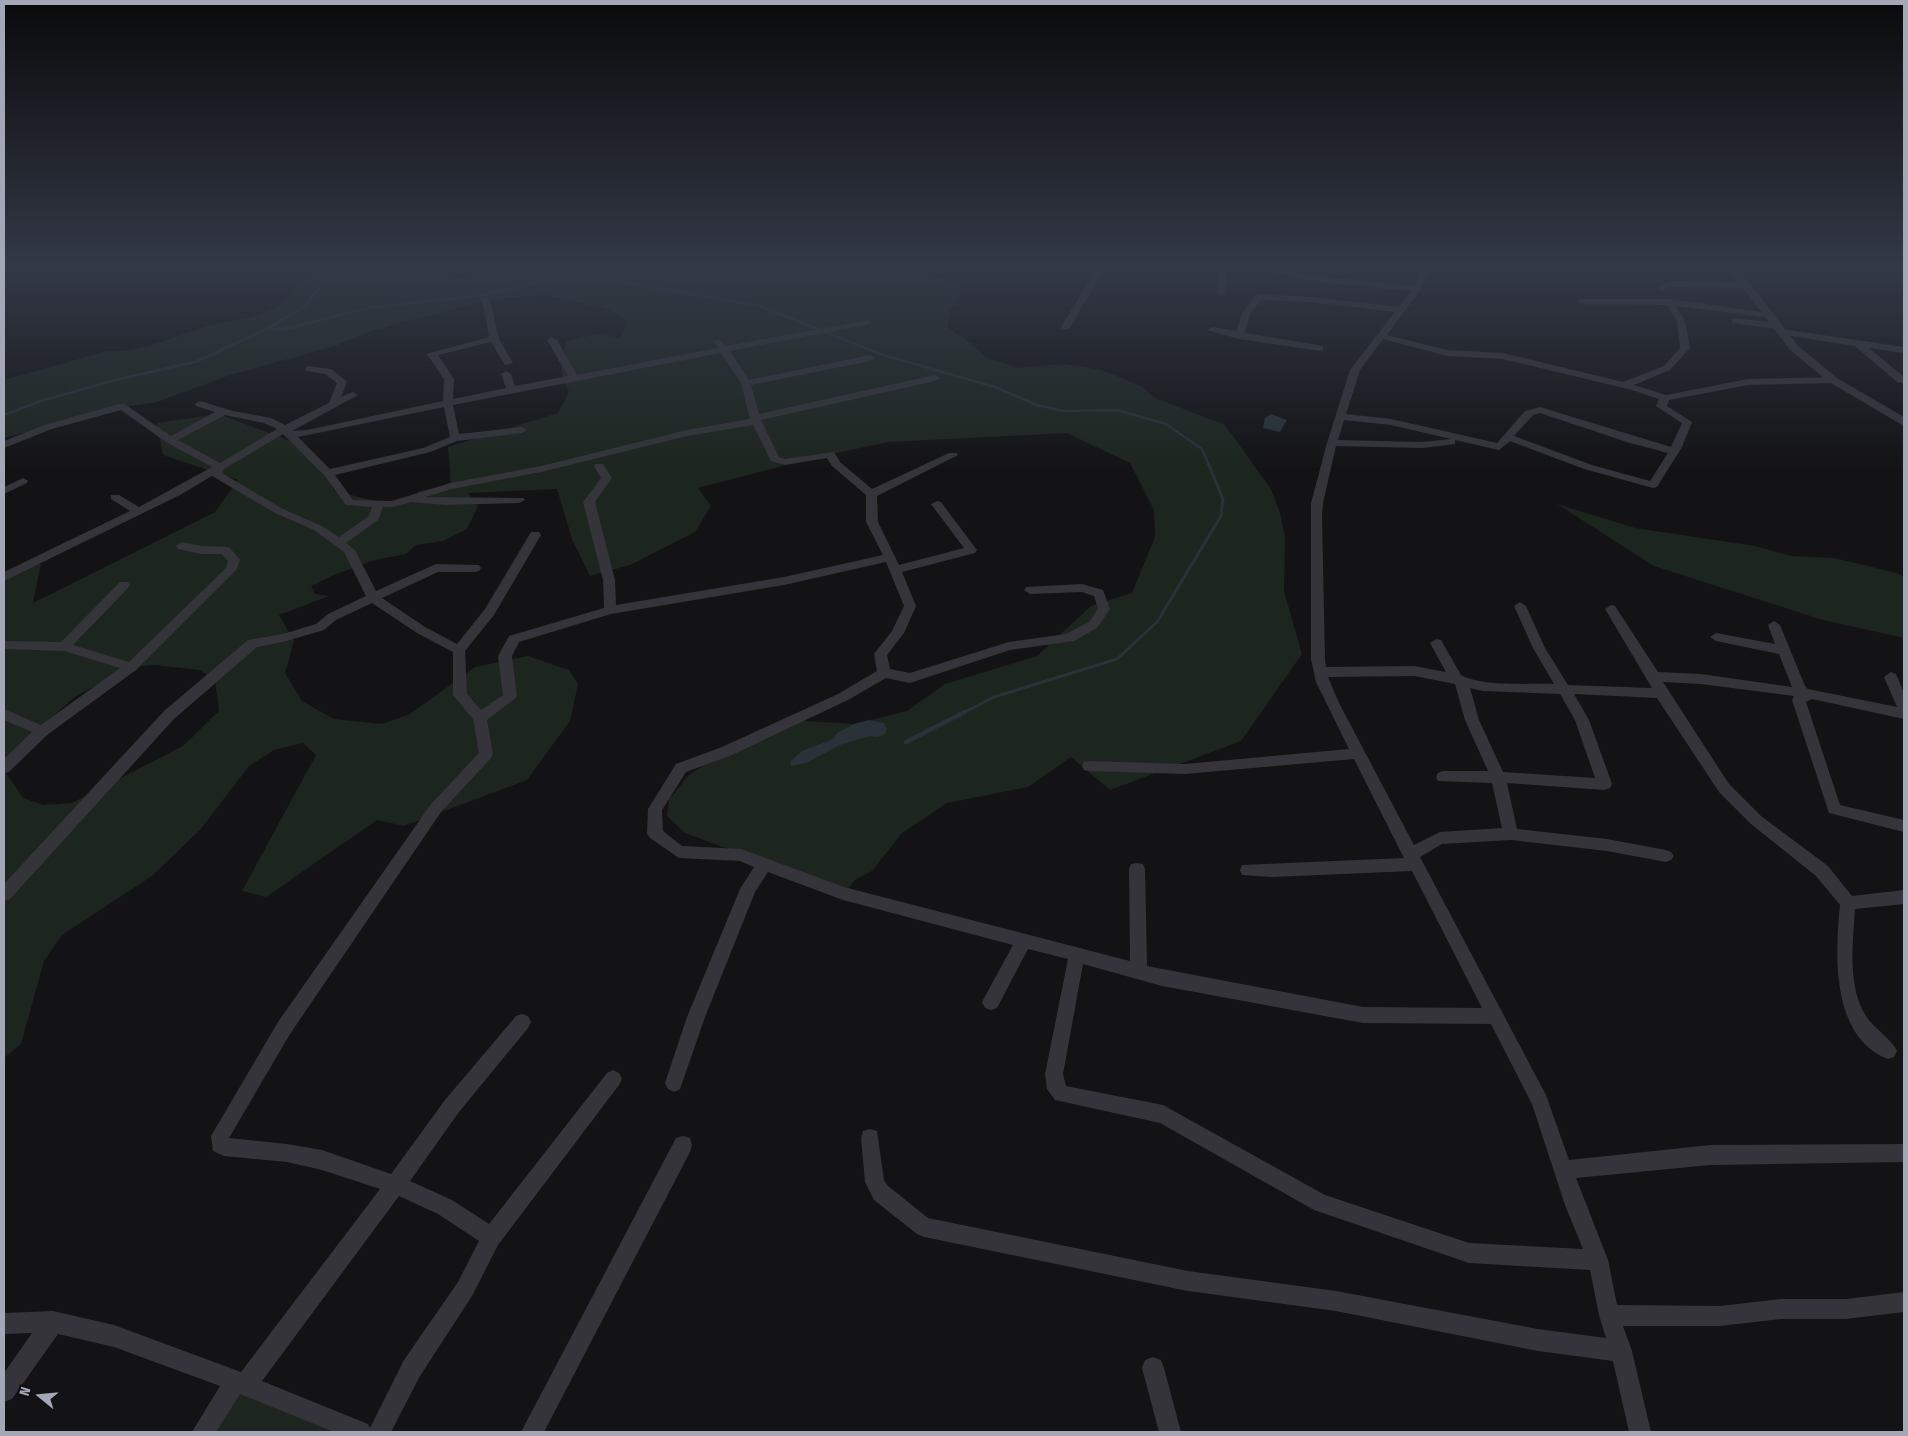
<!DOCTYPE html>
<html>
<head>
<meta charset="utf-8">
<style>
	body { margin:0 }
	#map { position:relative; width:1908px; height:1436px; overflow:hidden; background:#131315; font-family:"Fira Sans Condensed",sans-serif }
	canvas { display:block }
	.frame { position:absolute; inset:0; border:5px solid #a4a8b6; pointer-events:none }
	.north { position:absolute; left:15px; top:1371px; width:50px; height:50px; -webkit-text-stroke:4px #0e0e10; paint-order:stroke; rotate:287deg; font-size:14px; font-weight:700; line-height:20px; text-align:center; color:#a4a8b6 }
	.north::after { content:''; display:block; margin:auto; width:18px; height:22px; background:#a4a8b6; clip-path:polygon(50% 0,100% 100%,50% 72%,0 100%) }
</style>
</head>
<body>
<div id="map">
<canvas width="1908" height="1436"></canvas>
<div class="frame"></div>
<div class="north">N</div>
</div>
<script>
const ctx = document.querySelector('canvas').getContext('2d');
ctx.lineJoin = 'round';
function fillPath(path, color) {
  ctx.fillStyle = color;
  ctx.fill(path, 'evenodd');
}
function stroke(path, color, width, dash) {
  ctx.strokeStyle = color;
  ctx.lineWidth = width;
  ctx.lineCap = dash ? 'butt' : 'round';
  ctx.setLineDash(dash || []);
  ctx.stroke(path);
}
fillPath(new Path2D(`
	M312 270H431L458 279 494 270H922L932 277 957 283 961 294 950 310 947 327 965 339 987 358 1019 368 1064 364 1102 370 1143 387 1153 397 1225 425 1271 489 1280 513 1285 537 1284 591 1302 654 1241 741 1110 790 1071 757 1028 787 947 803 902 833 872 871 856 879 845 892 685 833 667 816 669 799 689 775 727 751 791 720 854 724 907 711 945 684 1037 656 1091 606 1132 593 1155 537 1154 510 1130 463 1067 433 888 442 813 458 698 488 711 506 695 532 630 565 590 576 572 539 557 489 468 493 478 506 467 529 443 541 416 545 406 554 375 560 336 574 311 586 315 594 329 596 279 615 294 641 285 673 302 701 334 719 382 724 410 714 475 667 528 656 569 670 578 684 570 721 527 780 404 826 377 820 266 897 242 891 316 755 303 743 274 750 249 766 200 830 152 876 62 935 44 961 21 1044 4 1058V573L41 563 33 603 215 512 238 480 163 455 157 423 218 414 299 444 323 472 335 491 396 506 410 501 419 491 451 486 448 447 558 413 569 392 561 371 566 341 598 334 620 338 628 322 610 310 547 295 516 297 482 302 370 331 338 345 230 375 157 402 117 408 4 438V380L108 351C143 353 175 336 208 326 230 320 263 318 281 304 293 295 303 281 312 270ZM155 665 200 670 215 680 219 711 183 746 72 803 43 805 23 798 4 770 13 751 76 696 131 667Z
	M1557 504 1635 528 1755 546 1791 556 1834 558 1897 573 1904 577V638L1823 620 1654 566Z
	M236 1381 360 1432H203Z`), '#1d251f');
fillPath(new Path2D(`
	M1271 414 1287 420 1280 432 1263 428 1265 418Z
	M869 720 884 723 887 728 885 734 878 737 870 736 840 745 806 763 791 766V761L802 751 833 739 837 733 854 724Z`), '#293139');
stroke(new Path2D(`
	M267 329H286L366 308 485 295 544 281H613L760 306 883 355 995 387 1037 405 1063 411 1117 410 1166 424 1202 449 1209 465
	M4 415 41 401 119 379 195 362 267 329 305 306 334 270`), '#293139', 2.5);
stroke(new Path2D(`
	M963 713 994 697 1117 659 1157 622 1221 516 1223 499 1208 463`), '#293139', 3);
stroke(new Path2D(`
	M906 742 965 712`), '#293139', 4.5);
fillPath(new Path2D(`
	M1096 270H1104L1069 329H1063L1061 327Z
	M1218 270H1226V293L1222 296 1218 293Z
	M1268 270H1283L1309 275 1414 286 1421 270H1429L1421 289 1387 335 1447 350 1503 353 1623 382 1664 366 1680 348 1677 321 1667 305 1582 304 1579 303V299H1670L1769 313 1772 314V318L1676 306 1685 321 1690 348 1670 370 1634 385 1666 395 1748 379 1833 377 1838 380 1833 383 1748 385 1669 400 1667 406 1692 422 1682 447 1657 487 1653 488 1584 469 1510 441 1499 450 1455 440V444L1422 448 1336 446 1323 503 1322 516 1325 659 1326 667 1414 666 1446 672 1430 643 1436 639 1441 640 1461 675C1482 687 1529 683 1554 684L1533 648 1514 606 1520 602 1526 606 1545 648 1568 685 1652 688 1605 609 1611 605 1615 606 1658 672 1701 674 1792 687 1779 654 1716 641 1710 637 1716 633 1775 644 1768 625 1774 621 1780 625 1805 686 1808 689 1897 707 1884 677 1891 672 1896 674 1904 693V719L1812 699 1806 702 1840 805 1904 820V832L1829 813 1792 700 1794 696 1701 684 1663 682 1729 784 1761 816 1828 866 1852 896 1904 890V904L1855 909C1853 942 1847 986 1866 1016 1874 1029 1891 1038 1897 1051L1894 1057 1888 1059C1831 1037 1835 954 1840 905L1816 876 1751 824 1719 792 1657 698 1574 694 1589 720 1612 784 1610 788 1605 790 1507 783 1517 829 1607 839 1666 850 1671 852 1674 856 1671 860 1666 862 1607 851 1511 840 1442 844 1420 857 1546 1095 1569 1160 1710 1145 1904 1144V1162L1710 1165 1576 1178 1608 1260 1617 1305 1720 1306 1781 1299H1846L1904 1292V1312L1846 1319H1781L1720 1326H1623L1632 1351 1651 1432H1629L1613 1361 1538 1351 1336 1311 1188 1291 924 1237 917 1234 874 1200 865 1182 861 1138 863 1131 870 1129 877 1131 884 1180 888 1186 928 1218 1188 1271 1336 1291 1538 1329 1606 1338 1599 1315 1590 1270 1469 1263 1314 1210 1160 1123 1055 1100 1047 1089 1045 1074 1068 959 1028 949 997 1008 991 1010 985 1008 982 1002 1013 945 843 900 768 872 755 892 705 1017 680 1089 674 1092 668 1089 665 1083 687 1017 740 889 754 867 740 861 679 858 650 838 647 834 648 809 676 764 722 747 838 694 877 671 874 654 892 631 904 606 886 562 784 585 611 614 519 642 512 656 517 697 487 720 493 754 491 758 441 812 290 1034 229 1138 287 1144 322 1150 391 1174 445 1100 516 1016 522 1014 528 1016 531 1022 528 1028 459 1112 410 1181 452 1200 489 1224 607 1073 613 1070 619 1073 622 1079 619 1085 498 1245 472 1296 420 1376 391 1432H334L240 1394 216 1432H192L220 1386 114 1347 58 1334 12 1399 4 1402V1373L32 1333 4 1334V1313L53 1311 114 1325 241 1372 380 1189 322 1170 287 1162 224 1156 213 1151 211 1136 278 1022 431 804 479 753 473 719 453 695V652L417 633 372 603 336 620 324 630 283 642 257 647 174 719 10 899 4 901V884L164 711 248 640 283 634 316 624 328 614 366 596 344 552 314 530 275 513 212 476 180 495 4 581V572L130 511 111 499V495H119L139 507 212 467 166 442 121 410 52 429 4 448V441L44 425 123 403 171 436 215 412 196 406 195 404 200 401 233 411 271 418 285 425 329 403 337 383 325 374 306 371V367L309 366 331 369 345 380 347 382 341 397 353 392 358 395 292 431 307 430 443 401 444 379 427 354 489 337 482 299 486 296 490 299 499 339 513 363 505 365 491 342 438 355 454 379 453 399 506 388 501 374 506 371 511 374 515 386 568 376 547 340 552 337 557 340 577 375 718 348 714 342 719 339 726 346 869 320 870 322 866 325 730 351 749 380 870 355 875 358 870 361 751 385 759 414 935 375 940 378 935 381 761 420 779 457 785 459 834 452 840 462 872 489 949 453H957L958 455 877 496 878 522 899 565 964 548 931 504 937 501 941 502 977 550 975 553 902 572 916 606 904 633 887 655 890 669 910 673 1009 642 1066 634 1089 622 1098 609 1094 596 1082 592 1030 594 1024 590 1026 587 1082 584 1103 590 1110 609 1097 628 1074 641 1010 650 910 683 886 678 848 700 732 755 686 772 662 810 663 831 682 846 741 849 844 887 1130 961 1129 869 1131 864 1137 863 1143 864 1145 869 1147 966 1363 1007 1482 1008 1412 871 1272 877 1242 875 1240 870 1242 865 1404 858 1354 759 1185 774 1089 771 1084 770 1082 766 1084 762 1089 761 1185 764 1349 749 1316 682 1311 659V503L1327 443 1350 370 1395 312 1311 302 1261 300 1250 314 1245 333 1323 346V350L1320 351 1239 339 1207 330 1212 327 1236 331 1242 314 1255 295 1258 294 1311 297 1399 307 1411 291 1309 281ZM1383 339 1447 356 1503 359 1632 390 1659 399 1656 406 1682 423 1671 447 1540 407 1525 411 1497 443 1391 419 1346 414 1360 370ZM721 353 741 383 750 419 687 430 541 466 450 483 392 501 353 500 335 475 430 452 457 441 522 433 527 430 522 427 459 434 453 405ZM444 407 450 437 423 448 330 469 298 437ZM1540 413 1630 443 1668 453 1650 481 1592 465 1514 436 1533 415ZM225 415 264 423 277 429 220 463 178 440ZM1344 420 1391 425 1451 439 1422 442 1338 440ZM753 425 771 461 785 465 827 458 832 466 866 495V522L883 555 784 577 616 605 615 580 595 502 612 478 603 464H595L594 466 601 478 583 502 603 580 604 608 509 636 498 656 503 695 481 710 467 694 465 651 494 615 541 535 539 532H531L485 609 457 644 425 627 382 598 438 572H475L479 571 481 568 479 565 436 564 376 591 355 550 346 543 378 520 383 507H393L411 502 446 505 519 503 525 500 523 498 425 497 452 489 541 472 687 436ZM283 434 324 475 346 505 372 507 369 516 339 537 322 526 283 509 222 473 224 469ZM1414 676 1455 684 1465 720 1488 771H1443L1438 773 1436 777 1438 781 1492 783 1502 828 1440 832 1414 845 1339 703 1328 677ZM1470 688 1483 691 1560 694 1575 720 1595 778 1503 772 1479 720ZM1083 964 1162 986 1363 1023 1491 1024 1532 1104 1565 1205 1583 1249 1469 1243 1325 1195 1163 1105 1066 1086 1063 1074ZM399 1196 438 1214 479 1241 458 1282 404 1360 370 1428 368 1424 262 1381Z
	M1671 281 1746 282 1750 285 1746 288 1672 287 1661 291 1657 288Z
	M1735 318 1777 323 1782 326 1777 329 1732 323V319Z
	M1782 329 1904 347V353L1869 348 1904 377V383L1897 382 1855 346 1779 334V330Z
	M23 478 28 481 27 483 4 494V487Z
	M182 542 201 546 229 547 240 560 237 569 136 670 47 735 9 772 4 773V759L32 732 4 720V709L41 725 120 668 64 651 4 649V641L61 642 120 582H128L130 585 128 588 73 645 129 662 226 568 228 561 222 554H201L178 549 176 546Z
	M683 1136 690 1138 692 1145 690 1152 544 1432H521L676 1138Z
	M1153 1357 1161 1360 1164 1368 1181 1432H1159L1142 1368 1145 1360Z`), '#34343a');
fillPath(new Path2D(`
	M1730 270H1740L1798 346 1837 378 1904 417V426L1829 382 1790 350Z`), '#34343a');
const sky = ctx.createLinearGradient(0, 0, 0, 471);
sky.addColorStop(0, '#0a0a0c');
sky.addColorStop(0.57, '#333946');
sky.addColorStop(1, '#33394600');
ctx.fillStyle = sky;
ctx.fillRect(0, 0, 1908, 471);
</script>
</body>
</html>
